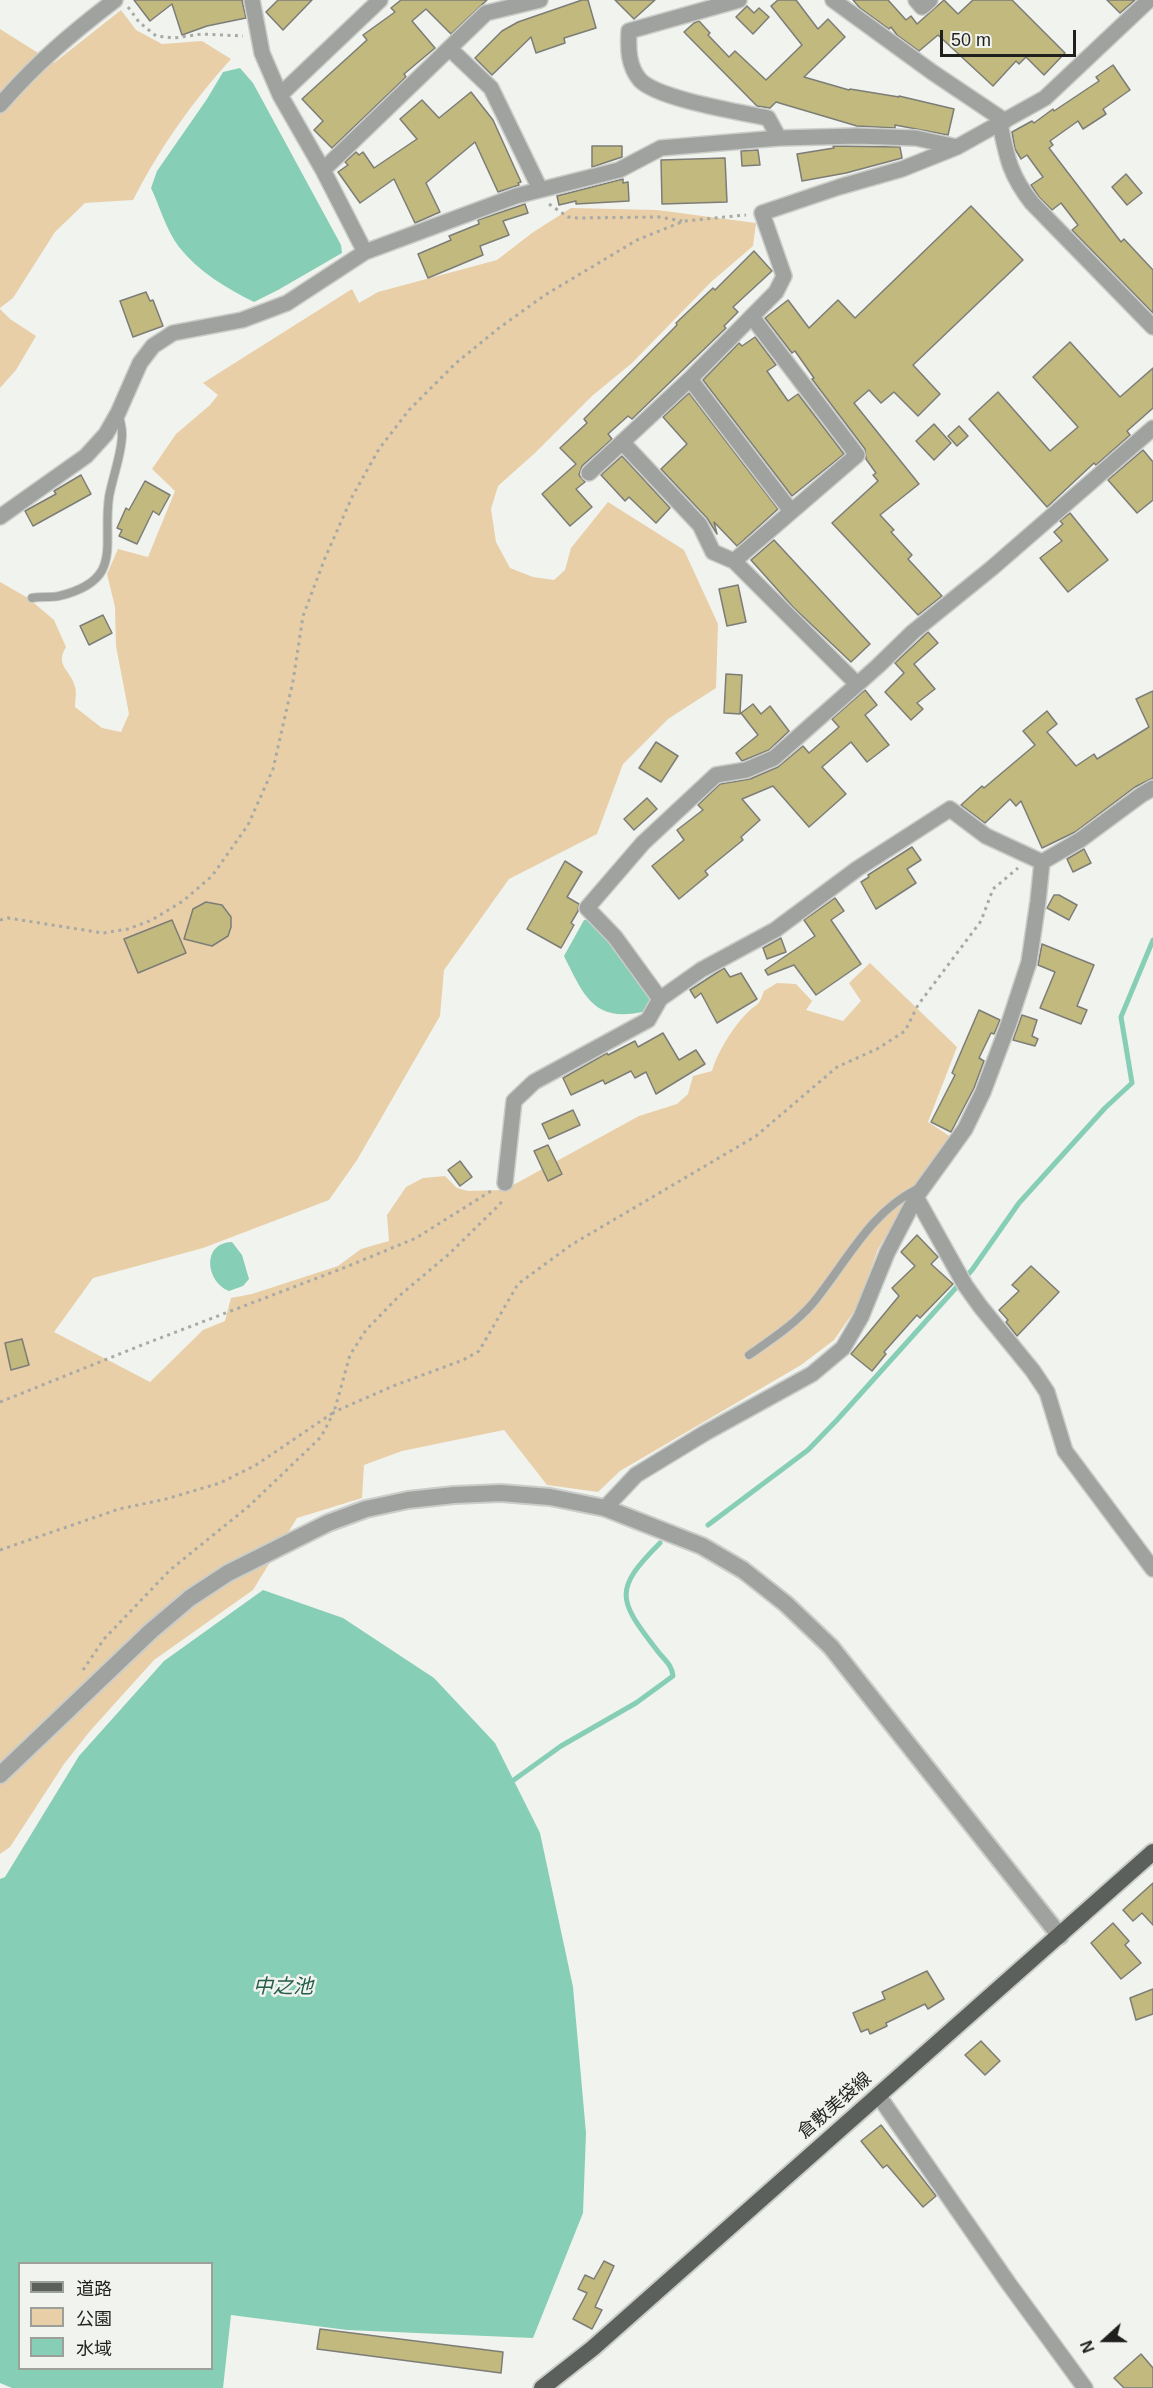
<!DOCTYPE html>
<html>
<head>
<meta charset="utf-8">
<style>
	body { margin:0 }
	#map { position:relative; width:1153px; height:2388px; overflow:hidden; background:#f1f3ee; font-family:Helvetica,"Noto Sans JP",sans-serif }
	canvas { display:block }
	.legend { position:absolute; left:18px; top:2262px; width:195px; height:108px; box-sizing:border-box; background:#f1f3ee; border:2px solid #9d9f9b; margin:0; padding:8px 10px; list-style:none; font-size:18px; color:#1f201e }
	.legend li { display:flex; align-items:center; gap:12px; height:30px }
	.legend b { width:30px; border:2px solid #9d9f9b }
	.north { position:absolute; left:1075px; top:2310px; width:60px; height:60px; -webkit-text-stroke:4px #f1f3ee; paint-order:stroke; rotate:249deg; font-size:16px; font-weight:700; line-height:24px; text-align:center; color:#1f201e }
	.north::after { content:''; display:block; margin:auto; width:21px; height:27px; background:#1f201e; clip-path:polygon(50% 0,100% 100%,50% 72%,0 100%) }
	.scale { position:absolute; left:940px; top:30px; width:136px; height:27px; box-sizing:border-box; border:3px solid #1f201e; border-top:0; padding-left:8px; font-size:18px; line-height:21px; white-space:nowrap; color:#1f201e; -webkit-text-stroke:4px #f1f3ee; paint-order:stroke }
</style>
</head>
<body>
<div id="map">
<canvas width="1153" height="2388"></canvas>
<ul class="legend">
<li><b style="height:8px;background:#5c605d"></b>道路</li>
<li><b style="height:16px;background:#e8cfa8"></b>公園</li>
<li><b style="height:16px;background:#87ceb7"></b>水域</li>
</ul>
<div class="north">N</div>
<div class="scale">50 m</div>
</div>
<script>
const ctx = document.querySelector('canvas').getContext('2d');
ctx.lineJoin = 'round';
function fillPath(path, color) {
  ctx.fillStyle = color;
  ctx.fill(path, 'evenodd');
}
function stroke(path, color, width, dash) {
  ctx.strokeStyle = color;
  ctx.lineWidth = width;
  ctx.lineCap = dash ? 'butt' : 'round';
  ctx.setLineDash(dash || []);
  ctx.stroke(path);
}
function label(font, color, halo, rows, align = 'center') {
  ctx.font = font + ' Helvetica,"Noto Sans JP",sans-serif';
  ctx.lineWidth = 5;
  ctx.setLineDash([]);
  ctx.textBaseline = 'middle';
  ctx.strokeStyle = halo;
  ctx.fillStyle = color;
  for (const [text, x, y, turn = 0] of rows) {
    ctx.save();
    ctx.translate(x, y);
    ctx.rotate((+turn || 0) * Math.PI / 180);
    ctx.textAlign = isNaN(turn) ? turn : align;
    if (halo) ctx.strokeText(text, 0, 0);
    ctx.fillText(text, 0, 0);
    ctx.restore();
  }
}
fillPath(new Path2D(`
	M121 10 136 30 162 44 202 41 231 59C192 102 159 149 133 200L85 203 55 232 13 298 0 308V29L54 63Z
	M571 208 657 210 756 223 753 246 711 282 632 363 592 396 535 453 498 486 491 509 496 542 510 568 533 577 554 580 565 570 571 548 608 502 684 550 718 624 716 688 668 719 623 764 597 834 509 879 444 970 440 1016 357 1160 329 1200 203 1248 93 1278 54 1332 150 1382 203 1330 225 1321 231 1298 252 1294 338 1266 361 1249 389 1241 387 1215 406 1187 423 1178 445 1176 457 1188 468 1191 504 1190 639 1116 677 1104 688 1094 693 1076 712 1071C717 1053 733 1027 747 1013 758 1002 758 1008 764 991L777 983 796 984 812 1001 806 1010 843 1021 861 1001 849 983 870 963 957 1047 928 1122 951 1137 928 1167 878 1249 857 1307 834 1340 801 1365 620 1471 598 1492 547 1485 504 1430 402 1451 364 1465 362 1498 297 1518 253 1590 154 1660 90 1731 64 1764 10 1847 0 1854V582L28 598 54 620 66 647C54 666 72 671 75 687 77 693 75 701 75 707L102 728 121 732 129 714 116 646 115 607 107 574 118 549 148 557 175 491 152 469 176 434 210 405 218 395 203 383 352 289 359 303 378 292 497 260 532 233Z
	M0 309 10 319 36 336 16 370 0 388Z`), '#e8cfa8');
fillPath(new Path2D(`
	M240 68 253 83 341 245 342 253 278 290 254 302C226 288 199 272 179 247 166 230 160 207 151 188L157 171 207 99 223 72Z
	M592 919 634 974 652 1001 646 1011C594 1024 584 996 564 956L584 920Z
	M232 1242 242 1255 249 1279 243 1286 229 1291C206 1282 201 1243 232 1242Z
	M263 1590 343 1618 434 1678 495 1743 540 1833 573 1987 586 2133 583 2213 533 2338 347 2330 231 2315 223 2388H12L0 2383V1879L5 1877 79 1756 164 1661ZM20 2264H212V2368H20Z`), '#87ceb7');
stroke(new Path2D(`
	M708 1525 808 1450 837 1420 972 1270 1019 1203 1105 1108 1132 1083 1121 1017 1153 940
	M511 1782 561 1746 636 1703 673 1676C672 1664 663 1659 656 1649 617 1599 614 1589 660 1543`), '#87ceb7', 5);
const building = new Path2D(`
	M134 0H242L246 18 207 26 182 35 172 4 150 21Z
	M278 0H312L283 30 266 12Z
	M401 0H487L451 34 426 9 412 21 435 48 404 74 406 77 332 148 314 130 323 121 302 99 367 40 363 35 395 12 391 8Z
	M582 0H588L596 28 564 38 565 43 536 53 531 37 492 75 475 58 502 31 518 22Z
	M615 0H655L634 19Z
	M778 0H796L818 29 828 19 845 37 804 77 849 90 850 89 899 97V96L954 109 948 135 895 125V128L857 126 776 102 770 108 757 106 684 32 694 23 699 21 710 33 708 35 729 57 735 51 766 80 802 45 771 6Z
	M853 0H888L906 20 911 16 917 24 944 0 958 14 973 0H1012L1065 53 1044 75 1026 57 1019 64 1016 61 993 86 938 35 919 51 897 35 891 27 889 29 860 8Z
	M1107 0H1135L1120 13Z
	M747 6 754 13 759 8 769 17 753 34 736 17Z
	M1113 65 1130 90 1103 109 1106 114 1083 129 1078 121 1050 141 1053 145 1049 148 1121 242 1124 239 1153 270V313L1072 230 1078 225 1061 203 1052 210 1039 197 1031 185 1043 177 1027 155 1021 159 1015 149 1012 132 1032 121 1034 123 1053 109 1054 111 1099 81 1096 77Z
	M471 92 493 120 521 182 518 183 519 185 498 192 475 142 426 183 440 212 415 223 394 179 360 203 338 172 348 165 345 162 356 152 359 155 363 152 374 168 417 139 400 119 422 100 439 118Z
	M592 146H622V157L592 167Z
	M833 146 900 147 902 158 846 173 802 181 797 154 834 148Z
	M758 150 760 165 742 166 741 151Z
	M725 158 727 202 662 204 661 160Z
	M1126 174 1142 193 1127 205 1112 187Z
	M623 179V183L628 182 629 201 576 204V201L559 205 557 196Z
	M525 204 528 213 503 221 509 235 480 246 483 255 428 278 418 254 451 240 449 236 479 224 478 220Z
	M971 206 1023 260 913 365 940 394 918 416 894 392 881 403 869 390 854 403 919 484 880 515 894 530 891 532 912 555 908 559 942 596 918 615 832 523 878 481 873 475 876 473 866 459 865 449 812 379 814 378 795 351 792 353 765 318 788 300 809 328 838 300 855 318Z
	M754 251 772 271 733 307 738 312 724 326 726 328 632 419 628 416 608 434 612 439 582 466 579 475 585 482 576 489 592 507 570 526 542 494 576 464 560 448 587 423 584 419 677 325 676 323 713 288 715 290Z
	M146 292 150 301 153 300 163 326 133 337 120 301Z
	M755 337 776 365 767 371 788 401 798 394 844 454 792 496 703 380 739 343 742 346Z
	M1070 342 1120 397 1153 368V408L1127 431 1130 435 1096 465 1094 463 1047 507 969 419 998 392 1050 451 1078 427 1033 377Z
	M689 393 778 509 737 546 714 522 717 534 707 518 661 469 687 444 663 417Z
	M934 424 951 443 934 460 916 441Z
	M959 426 968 436 957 446 948 436Z
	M1143 450 1153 462V500L1137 513 1108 480Z
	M622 456 670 508 656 523 629 497 625 501 601 475Z
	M81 475 91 494 33 526 25 511 56 494 54 491Z
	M145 481 170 495 159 515 153 511 137 544 119 536 122 530 117 528 126 508 129 510Z
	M1070 513 1108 560 1068 592 1040 558 1062 541 1054 532 1063 524 1060 521Z
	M774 540 870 644 851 662 793 607 751 560Z
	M738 585 746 622 727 626 719 589Z
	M103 615 112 633 89 645 80 626Z
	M928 632 938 643 914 664 935 689 917 703 923 709 911 720 885 692 904 673 895 663Z
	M726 674 742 675 740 714 724 713Z
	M865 690 877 705 865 715 889 745 867 762 851 742 822 767 846 794 809 827 773 786 742 799 760 820 741 837 743 840 705 871 708 875 679 899 652 866 684 840 677 830 703 810 698 805 720 784 750 779 778 767 803 746 809 753 839 727 832 719Z
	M1153 691V778L1135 787 1075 832 1042 848 1021 801 1016 806 1010 799 985 823 961 805 982 786 984 788 1035 745 1023 731 1047 711 1057 724 1047 732 1076 766 1094 754 1097 759 1149 727 1136 699Z
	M753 704 761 714 770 706 789 731 769 750 742 761 736 753 758 735 741 713Z
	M656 742 678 756 661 782 639 768Z
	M647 798 657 809 634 830 624 819Z
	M912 847 921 860 907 869 916 883 876 909 861 882 869 877 868 875Z
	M1084 849 1091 863 1073 872 1067 859Z
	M565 861 582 872 567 897 579 904 578 911 571 923 574 925 561 948 527 929Z
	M1054 895H1059L1077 905 1069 920 1047 908Z
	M835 898 844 911 831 920 861 964 816 995 794 965 768 975 765 970 815 936 804 920Z
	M206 902 222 905 231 917V927L228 936 212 946 184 939 193 909Z
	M172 920 186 953 138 973 124 939Z
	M781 938 786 952 767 959 763 948Z
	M1042 944 1094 965 1077 1006 1087 1010 1081 1024 1040 1008 1055 972 1038 965Z
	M724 968 730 977 741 973 757 999 717 1023 701 993 695 998 690 990Z
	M979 1010 1000 1020 994 1034 991 1033 979 1058 984 1061 974 1088 951 1132 931 1122 955 1075 952 1073Z
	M1022 1015 1037 1020 1032 1036 1038 1039 1035 1046 1013 1040Z
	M663 1033 679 1060 696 1050 705 1064 656 1094 646 1072 635 1078 631 1071 605 1084 603 1080 571 1095 563 1078 607 1053 608 1055 635 1041 638 1047Z
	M573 1110 580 1125 549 1139 542 1124Z
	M548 1145 562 1174 548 1181 534 1151Z
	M460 1161 472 1177 460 1186 448 1170Z
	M917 1235 938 1257 931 1264 953 1284 920 1318 917 1315 884 1352 886 1354 872 1371 851 1354 899 1296 892 1288 915 1266 901 1252Z
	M1031 1266 1059 1292 1017 1336 1006 1322 1008 1320 999 1310 1019 1291 1012 1285Z
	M22 1339 29 1365 11 1370 5 1343Z
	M1153 1883V1925L1142 1913 1133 1921 1123 1910Z
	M1113 1923 1129 1941 1125 1945 1141 1963 1121 1979 1091 1943Z
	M927 1971 944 1999 928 2009 925 2004 886 2023 887 2026 870 2034 868 2029 861 2032 853 2013 885 1999 882 1992Z
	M1153 1989V2014L1136 2020 1130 1998Z
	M981 2041 1000 2061 985 2075 965 2055Z
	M881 2125 936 2196 923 2207 887 2165 883 2168 861 2141Z
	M604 2261 614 2266 595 2307 602 2310 592 2329 573 2319 587 2293 578 2289 585 2275 594 2279Z
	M320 2329 503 2352 501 2373 317 2349Z
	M1141 2354 1153 2368V2388H1124L1114 2378Z`);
fillPath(building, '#c1b97d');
stroke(building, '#7d7d78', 1.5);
const service = new Path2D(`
	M32 598C41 596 51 598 59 596 125 580 102 545 109 497 112 479 123 450 122 433 122 427 120 421 119 415
	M749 1355C772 1339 795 1324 813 1303 846 1263 869 1213 917 1189`);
const minor = new Path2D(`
	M252 0 262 53 280 95 323 170 365 252
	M739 0 629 31C628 48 628 66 640 80 658 99 740 112 768 118L779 138
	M833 0 932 72 1005 121
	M916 0 922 7 930 0
	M450 49 491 88 540 189
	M280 95 380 0
	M0 105C35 64 73 32 115 0
	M1000 124C1007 158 1010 175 1032 203L1153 327
	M323 170 486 13 540 0
	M690 379 791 511
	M622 442 700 525 713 552 734 561 857 684
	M589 473 690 379 776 292 784 276 762 213 839 187 902 169 957 147 1045 98 1149 0
	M0 517 86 456 106 434 118 413 140 363 153 346 173 333 242 320 287 303 365 252 516 196 619 170 661 148 779 138 857 136 916 138 957 147
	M734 561 857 455 752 317
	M1042 862 986 836 950 809 857 869 775 930 701 970 660 999 615 937 587 908 643 843 716 775 746 770 774 758 878 666 913 632 992 568 1153 428
	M1042 862 1080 840 1141 795 1153 788
	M505 1183 514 1101 534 1082 648 1020 660 999
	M916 1197 965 1285 980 1306 1033 1371 1047 1392 1065 1451 1153 1569
	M605 1508 636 1475 705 1433 812 1374 843 1348 861 1317 887 1253 916 1197 965 1129 983 1092 1009 1023 1029 962 1038 901 1042 862
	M878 2095 1009 2284 1085 2388`);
const tertiary = new Path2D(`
	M0 1775 151 1631 190 1598 228 1573 328 1523 366 1509 408 1500 454 1495 501 1493 550 1497 605 1508 702 1546 743 1570 786 1604 831 1647 1060 1936`);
const primary = new Path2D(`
	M542 2388 593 2348 1153 1852`);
stroke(service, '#cbcdc9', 10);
stroke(minor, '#cbcdc9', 18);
stroke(tertiary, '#cbcdc9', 20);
stroke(primary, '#cbcdc9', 20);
stroke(new Path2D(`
	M128 7 139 22 156 36 174 38 202 34 243 36
	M549 204 568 217 577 218 659 217 682 221
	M0 920 8 918 103 933 128 929 152 920 183 901 212 876 248 825 273 769 293 681 303 616 325 558 352 497 379 449 409 410 456 363 499 328 545 295 637 240 684 221 746 215
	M0 1402 142 1345 346 1267 416 1238 491 1191
	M0 1550 119 1509 166 1499 220 1483 256 1465 334 1412 350 1355 366 1330 399 1296 449 1254 500 1204 503 1199
	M83 1670 104 1639 170 1570 249 1506 321 1437 334 1412 393 1386 463 1360 479 1351 518 1284 571 1245 756 1136 837 1067 877 1049 905 1031 918 1005 981 921 993 889 1018 868`), '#a8aaa6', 3, [3, 4.5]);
stroke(service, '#a0a2a0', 8);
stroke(minor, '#a0a2a0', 15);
stroke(tertiary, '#a0a2a0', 16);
stroke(primary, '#5c605d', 16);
label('18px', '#1f201e', '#f1f3ee', [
	["倉敷美袋線",835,2106,-41]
]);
label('italic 20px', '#245d4c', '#f1f3ee', [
	["中之池",283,1987]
]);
</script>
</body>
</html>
